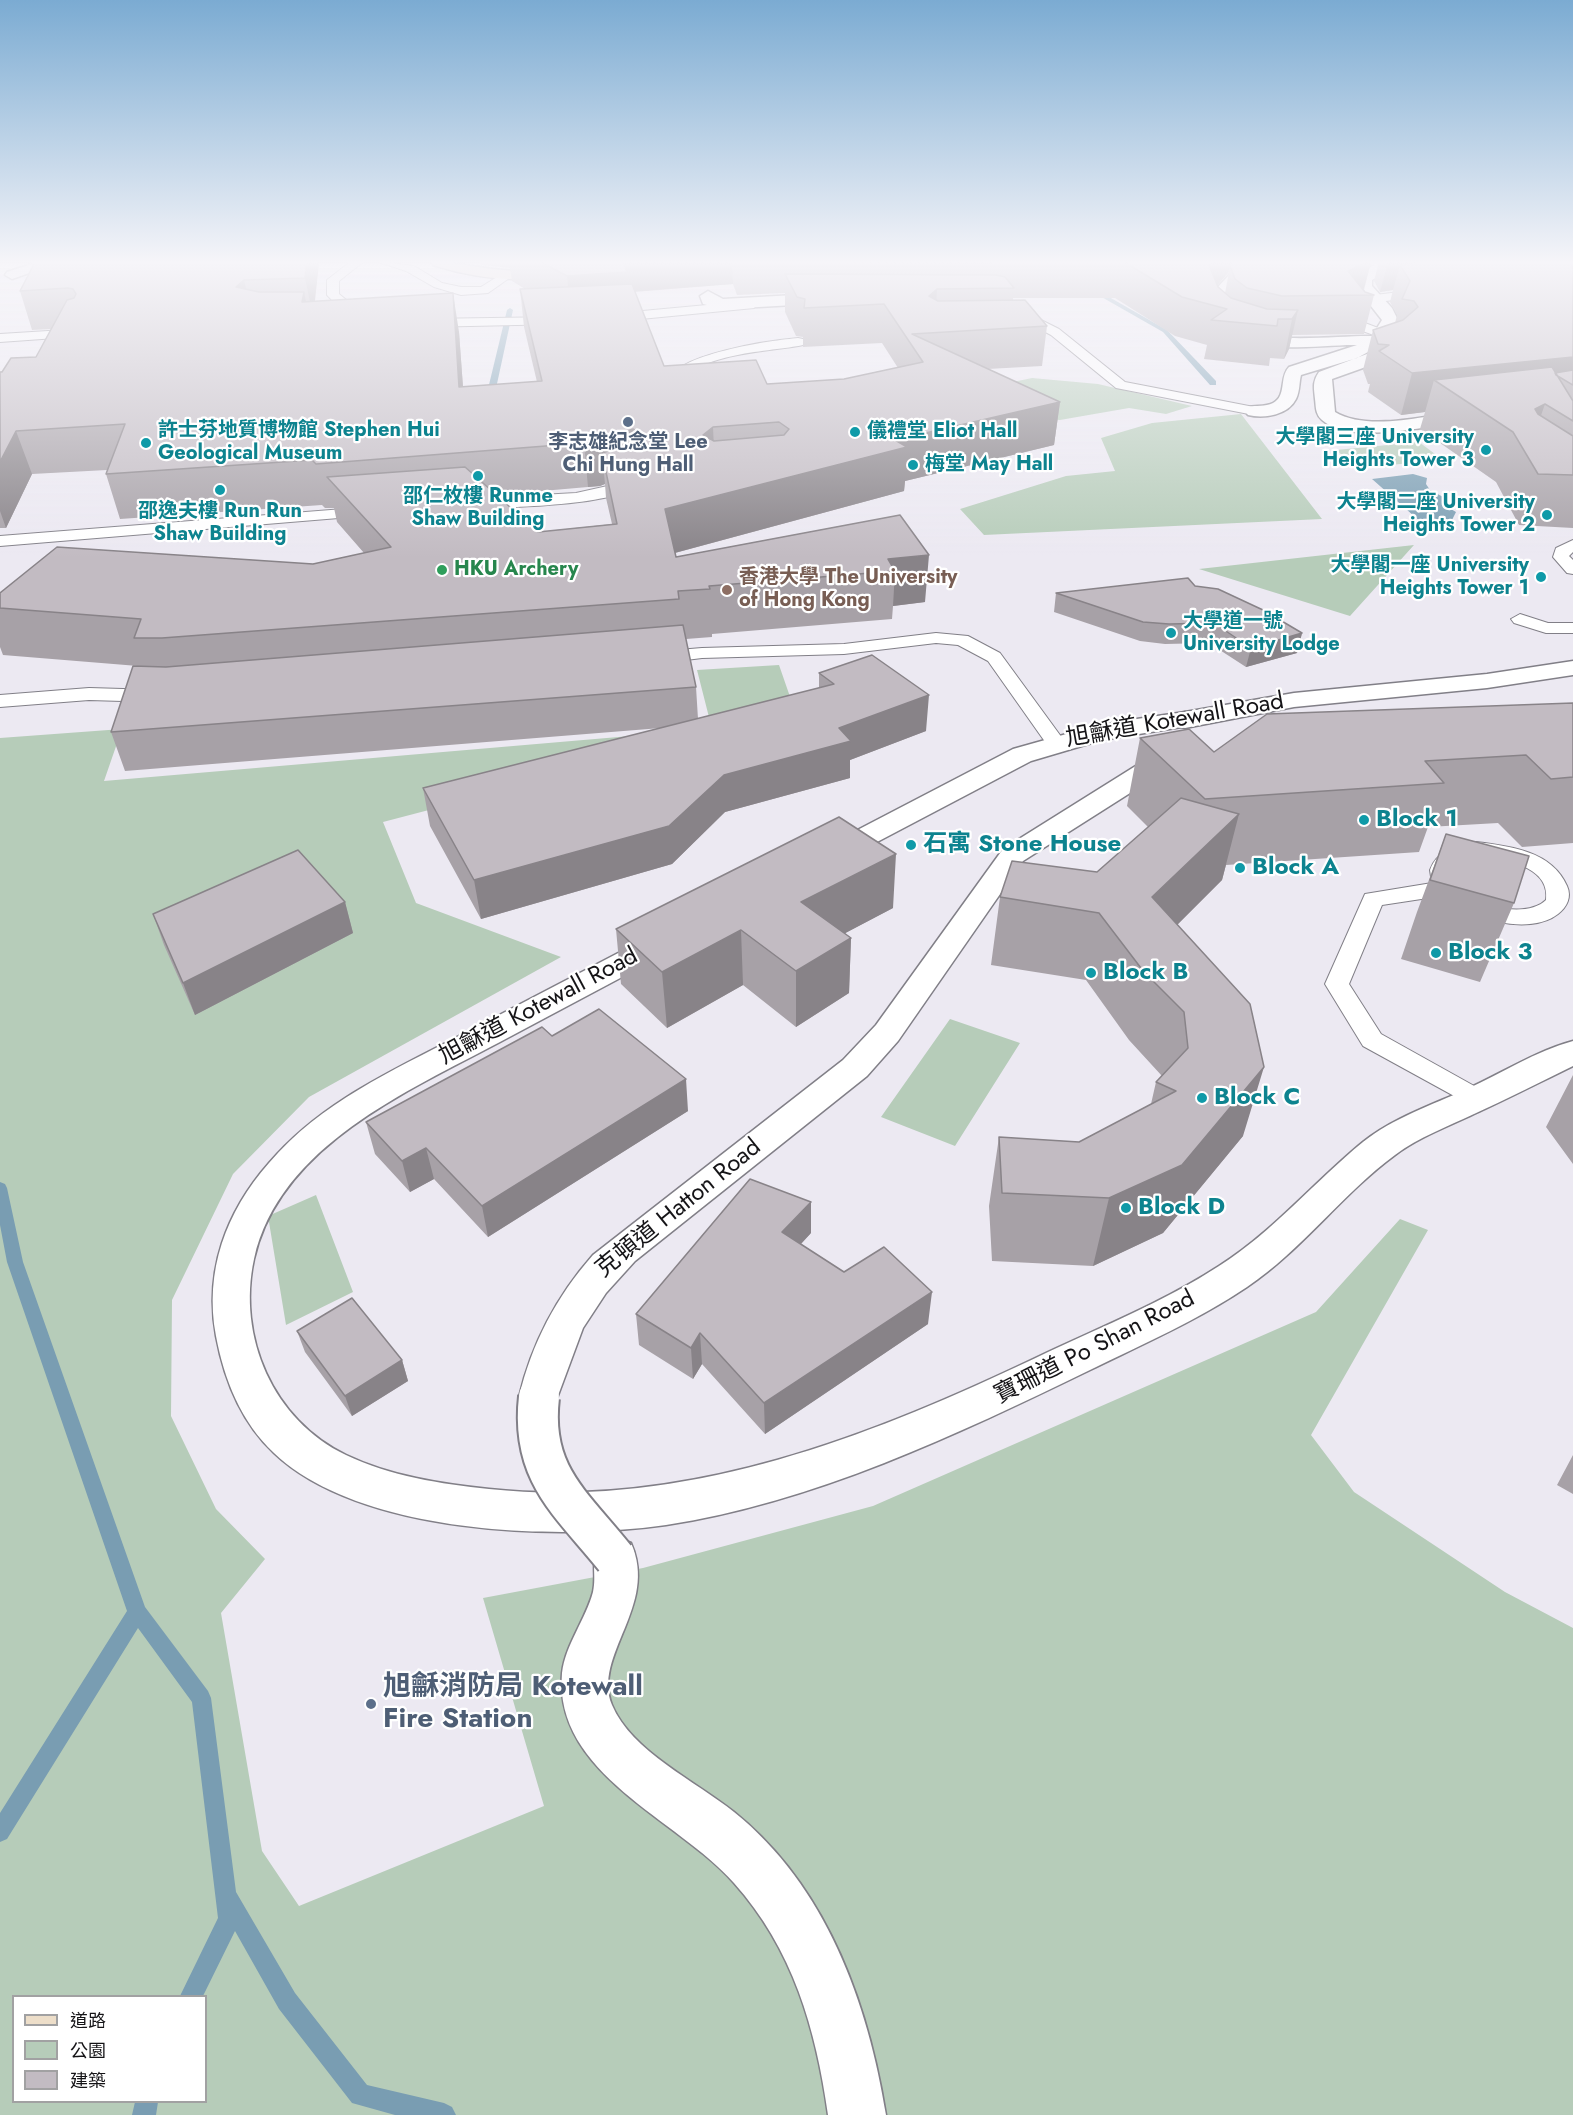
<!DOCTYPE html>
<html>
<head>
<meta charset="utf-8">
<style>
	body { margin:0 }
	#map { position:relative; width:1573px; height:2115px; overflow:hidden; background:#ece9f2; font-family:Jost,"Noto Sans TC",sans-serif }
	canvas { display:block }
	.legend { position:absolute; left:12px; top:1995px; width:195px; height:108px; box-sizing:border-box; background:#fff; border:2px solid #a1a1a2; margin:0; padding:8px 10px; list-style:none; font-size:18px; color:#151417 }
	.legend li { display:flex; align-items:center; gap:12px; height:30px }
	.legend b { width:30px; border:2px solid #a1a1a2 }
</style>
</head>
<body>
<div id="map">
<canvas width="1573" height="2115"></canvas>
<ul class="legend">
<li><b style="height:8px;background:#eddec9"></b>道路</li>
<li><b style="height:16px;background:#b6ccb9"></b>公園</li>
<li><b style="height:16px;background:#c2bbc2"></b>建築</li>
</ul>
</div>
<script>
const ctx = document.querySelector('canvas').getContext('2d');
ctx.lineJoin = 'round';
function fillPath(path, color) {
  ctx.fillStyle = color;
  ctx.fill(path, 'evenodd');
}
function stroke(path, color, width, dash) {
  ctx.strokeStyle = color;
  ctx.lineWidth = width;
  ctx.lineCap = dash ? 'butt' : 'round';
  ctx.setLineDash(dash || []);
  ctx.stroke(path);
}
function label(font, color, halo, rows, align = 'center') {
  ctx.font = font + ' Jost,"Noto Sans TC",sans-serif';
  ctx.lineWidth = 4.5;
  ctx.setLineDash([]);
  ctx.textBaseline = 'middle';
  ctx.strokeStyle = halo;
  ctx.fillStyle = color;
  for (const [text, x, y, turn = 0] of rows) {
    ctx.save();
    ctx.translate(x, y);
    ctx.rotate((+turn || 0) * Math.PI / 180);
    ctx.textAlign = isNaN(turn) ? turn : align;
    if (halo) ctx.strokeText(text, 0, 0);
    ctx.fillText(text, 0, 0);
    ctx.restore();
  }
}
fillPath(new Path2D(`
	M1032 378 1098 384 1192 406 1166 414 1129 408 1060 420 1018 416 1008 383Z
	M1241 414 1322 519 984 535 960 509 1066 476 1115 471 1101 438 1152 423Z
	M1419 442 1443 460 1358 468 1336 450Z
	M1414 545 1350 616 1199 569Z
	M779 665 796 714 383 822 416 903 561 957 309 1097 233 1174 172 1300 171 1416 216 1509 265 1559 221 1613 262 1851 299 1906 544 1806 483 1598 643 1568 873 1506 1316 1312 1400 1219 1428 1230 1311 1435 1354 1492 1505 1592 1573 1628V2115H0V738L122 729 104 781 712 729 697 670ZM14 1996H206V2102H14Z
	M950 1019 1020 1043 955 1146 881 1117Z
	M316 1195 353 1292 286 1325 268 1216Z`), '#b6ccb9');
fillPath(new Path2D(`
	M1413 474 1427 478 1426 484 1430 490 1447 499 1444 505 1456 512 1452 520 1434 526 1423 524 1372 479Z`), '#799db2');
fillPath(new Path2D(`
	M1091 289H1095L1167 330 1216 381V385H1210L1163 332 1091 291Z
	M510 308 513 310 495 393 499 400 495 402 487 393 507 310Z
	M0 1182 5 1184 7 1188 23 1262 145 1607 208 1691 211 1698 236 1892 295 1993 367 2085 444 2103 452 2107 456 2115H395L352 2103 279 2009 235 1931 203 1996H180L218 1918 192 1702 138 1628 7 1839 0 1842V1813L127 1611 7 1262 0 1225Z
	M135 2102H158L156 2115H132Z`), '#799db2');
const service = new Path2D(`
	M350 262H363L339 281V294L355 307 371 314V320C355 322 337 306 327 295V280Z
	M379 262 414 266 442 283 461 287H481L505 272 515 274 488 293 461 295 434 287 406 271Z
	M1364 262H1383L1390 266 1384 269Z
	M1424 289 1428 290V296L1377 302 1355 310 1365 323 1386 331 1388 334 1382 338 1357 329 1341 309 1375 295Z
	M750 301 756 305 754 308 610 322 604 318 610 314Z
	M1017 308 1059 329 1125 382 1254 407 1261 411 1254 415 1116 388 1051 335 1013 315 1011 312Z
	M559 317 565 321 563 324 424 327 418 323 424 319Z
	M80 329 86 333 84 336 0 342V334Z
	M798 338 803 339V345C771 352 696 352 680 386H670L668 383C671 354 774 340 798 338Z
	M636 476 644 481C622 507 504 507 469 509L461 504 469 499 576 493 612 485Z
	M369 507 375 509 377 512 375 515 0 546V536Z
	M1573 540V552L1569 556 1573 560V574L1567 573 1553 557 1556 548Z
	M1520 614 1548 623H1573V633H1546L1514 623 1511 619Z
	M936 633 968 636 1000 653 1065 742 1062 746H1048L988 661 958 645 936 643 844 654 702 658 654 664 645 658 654 652 702 648 844 644Z
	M89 688 157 690 167 696 157 702 89 700 0 707V695Z
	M1476 842C1510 846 1552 851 1567 886 1572 897 1567 907 1558 914 1529 937 1465 918 1441 896L1382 905 1349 984 1381 1034 1485 1092 1489 1099 1485 1106 1476 1108 1363 1046 1325 984 1365 894 1432 883 1430 870C1437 850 1457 846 1476 842ZM1476 856C1500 858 1551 865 1546 900 1524 922 1453 903 1452 870L1459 861Z`);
const pedestrian = new Path2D(`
	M38 262H61L12 279 5 275 7 272Z
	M708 291 723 299 830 293 838 298 830 303 723 309 703 304 700 296Z
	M615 1537 631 1543C659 1606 592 1655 612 1705 631 1751 697 1782 734 1812 826 1886 868 2003 886 2115H828C816 2029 793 1949 734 1883 678 1819 553 1774 562 1673 565 1645 586 1619 593 1592 597 1574 590 1564 599 1543Z`);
const minor = new Path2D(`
	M1235 262H1249L1242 278 1220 303C1222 308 1224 315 1227 320 1248 348 1339 335 1372 336L1382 320 1356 287V278C1369 262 1387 262 1406 262L1372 280V286L1392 308 1398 320 1388 339 1403 342 1405 346 1391 358 1332 379 1335 412C1368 432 1430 415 1467 410L1476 415 1467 420C1432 426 1350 445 1322 420 1315 414 1316 406 1315 399 1314 388 1312 382 1319 372L1383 348 1379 346 1357 358 1301 375C1299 382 1300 391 1296 399 1288 415 1264 419 1248 415L1245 411 1248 407C1256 405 1265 407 1273 403 1287 396 1279 377 1289 367L1357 345C1321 344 1235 359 1213 324 1209 318 1207 309 1204 302L1230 274Z
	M1185 712 1194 715 1198 720 1194 725 1102 740 1031 761 839 862 829 865 819 862 815 856 819 850 1013 749 1102 724Z
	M1173 752 1182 754 1186 760 1182 766 1160 774 1023 861 898 1041 867 1076 635 1261 606 1293 583 1328 553 1409 539 1415 525 1409 519 1397C532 1343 556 1297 593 1255L843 1060 876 1025 1003 849 1142 762Z
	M658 935 669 938 673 945 669 952C613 982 556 1012 500 1042 408 1091 279 1146 254 1259 237 1337 273 1420 346 1455 390 1476 441 1484 489 1489 687 1510 873 1436 1048 1352 1106 1325 1165 1301 1219 1266 1273 1232 1314 1182 1363 1142 1393 1118 1432 1105 1467 1089 1502 1073 1536 1051 1573 1041V1066C1540 1082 1507 1099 1474 1114 1447 1127 1419 1137 1395 1155 1342 1194 1302 1250 1247 1287 1198 1320 1143 1344 1090 1370 956 1435 815 1502 666 1525 555 1541 359 1534 274 1453 241 1422 224 1379 216 1336 204 1271 226 1212 269 1163 321 1102 392 1071 461 1035 523 1003 585 970 647 938Z`);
const tertiary = new Path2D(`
	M1573 661V675L1487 688 1294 707 1185 728 1176 725 1172 720 1176 715 1185 712 1294 693 1487 674Z`);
const secondary = new Path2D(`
	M431 262C461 262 490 271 520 271 549 271 576 262 604 262 598 269 584 271 574 273 526 284 480 280 433 265Z`);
stroke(service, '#817f87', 2);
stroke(pedestrian, '#817f87', 3);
stroke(minor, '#817f87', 3);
stroke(tertiary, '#817f87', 3);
stroke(secondary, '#817f87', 3);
fillPath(service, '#fff');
fillPath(pedestrian, '#fff');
fillPath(minor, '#fff');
fillPath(tertiary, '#fff');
fillPath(secondary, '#eddec9');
const pedestrianBridge = new Path2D(`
	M539 1397C530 1474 571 1503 615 1558`);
stroke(pedestrianBridge, '#817f87', 44, []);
stroke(pedestrianBridge, '#fff', 40);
fillPath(new Path2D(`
	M319 262 315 301 459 332 463 387 537 382 524 327 520 289H525L512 281 510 268 484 265 477 262H1371L1364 290 1365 292 1374 295 1364 334 1292 335 1289 349 1284 359 1270 358 1269 366 1204 359 1207 345 1175 336 1115 298H1013V300L1047 326 1042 366 988 369 1060 402 1054 445 905 481 904 491 675 553 676 557 900 515 925 602 893 606 892 619 712 634V637L686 639 696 687 698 719 819 688V673L926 731 850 760V778L725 812 672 864 481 919 430 826 423 788 661 728 125 771 111 732 138 666 3 655 0 647V593L313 564 364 553 337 522 334 508H325L322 505 120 519 106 474 107 470 32 474 6 528H0V372L36 357 51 329 32 330 20 291ZM1229 272 1225 293 1217 285ZM733 284 737 295 785 293V312L796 336 803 337V347L882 343 898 368 844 379 767 384 664 366 635 292ZM605 484 606 498 612 524 538 532 496 495 588 487 600 486Z
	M1379 262H1573V528L1519 525 1496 482 1420 429 1425 412 1401 415 1368 392 1370 384H1368L1363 370 1373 330 1395 323 1397 315 1390 302 1393 290 1380 292 1374 281Z
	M1195 586 1302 633 1297 653 1246 667 1209 643 1165 644 1140 641 1054 612 1056 593Z
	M1573 703V843L1522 847 1498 823 1428 827 1419 852 1226 865 1222 880 1177 925 1243 1136 1163 1233 1093 1266 992 1261 989 1206 999 1137 1079 1142 1151 1104 1156 1082 1162 1076 1129 1040 1086 980 991 965 1000 897 1097 872 1148 827 1127 806 1140 738 1214 752Z
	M1446 834 1514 903 1480 982 1401 959 1417 912Z
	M345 902 353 933 195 1015 164 945 153 914Z
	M893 908 845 933 851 938 849 993 796 1027 743 985 667 1028 621 984 616 929Z
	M552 1036 688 1111 488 1237 434 1179 410 1192 375 1154 366 1122Z
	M1573 1075V1164L1546 1127Z
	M811 1233 801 1244 844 1272 928 1324 765 1434 702 1364 693 1379 639 1345 636 1314Z
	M297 1331 402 1360 408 1381 352 1416 305 1352Z
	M1573 1455V1494L1557 1485Z`), '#a7a1a7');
fillPath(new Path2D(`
	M307 262H319L313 316 305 278Z
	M621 262H732L733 284 628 292 571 314 567 276Z
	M1212 262H1234L1230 266 1228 273 1202 303 1209 265Z
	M1358 262H1371L1362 295 1348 271Z
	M1388 262H1516L1400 265 1393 290 1380 292Z
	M244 280 253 318 236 287Z
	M937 289 935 328 929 296Z
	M304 292 312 330 302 302Z
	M453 293 459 332 466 429 459 387Z
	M1298 310 1289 349 1284 359 1292 319Z
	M1573 357V385L1553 373 1434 380 1425 412 1401 415 1412 373Z
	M1060 402 1054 445 905 481 904 491 667 555 665 509 895 440Z
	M1545 404 1528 453 1535 409Z
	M713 427 715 471 703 435Z
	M633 429 636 473 602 453 605 484 600 486 588 487 584 443Z
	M16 431 32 474 6 528 0 511V462Z
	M929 555 925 602 893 606 895 571 888 559Z
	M1302 633 1297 653 1246 667 1251 648Z
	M929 695 926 731 850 760V778L725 812 672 864 481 919 474 880 724 775 839 728Z
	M1239 814 1222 880 1137 965 1152 897Z
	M896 854 893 908 800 957 801 902Z
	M345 902 353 933 195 1015 183 983Z
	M741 930 743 985 667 1028 662 972Z
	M851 938 849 993 796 1027V971Z
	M1264 1067 1243 1136 1163 1233 1093 1266 1109 1198Z
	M686 1079 688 1111 488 1237 482 1206Z
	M426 1148 434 1179 410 1192 402 1161Z
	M811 1202V1233L783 1263 782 1232Z
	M932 1292 928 1324 765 1434 764 1403Z
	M700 1333 702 1364 693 1379 691 1348Z
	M402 1360 408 1381 352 1416 345 1396Z`), '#888388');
const building = new Path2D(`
	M35 262H307L305 278 244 280 236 287 259 292H304L302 302 453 293 459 387 542 381 520 289 632 284 664 366 756 360 767 384 844 379 923 362 884 304 804 308 805 299 797 297 785 274 996 275 1005 277 1014 288 937 289 929 296 938 301 1025 300 1047 326 912 334 1060 402 895 440 907 447 665 509 676 557 900 515 929 555 888 559 895 571 709 586 710 589 678 591 679 599 162 638H134L141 619 0 608V593L57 547 313 564 391 547 327 477 465 467 538 532 617 524 602 453 640 441 644 436 633 429 597 442 584 443 316 464 312 460 106 474 125 424 16 431 0 462V372H2L11 358 36 357 67 300 74 298 76 294 73 289 68 288 20 291ZM779 422 789 429 784 435 714 441 703 435 713 427Z
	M541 262H623L627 272 567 276Z
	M851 262H992L993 263Z
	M1124 262H1212L1209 265 1218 287 1231 298 1267 309 1298 310 1292 319H1278L1277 326 1211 320 1227 309 1182 297Z
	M1233 262H1368L1348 271 1365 292 1374 295 1282 296 1247 288 1235 279 1230 266Z
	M1419 262H1573V357L1412 373 1379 351 1389 345 1378 344 1373 330 1403 320 1418 307 1414 301 1402 299 1410 281 1400 265Z
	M1552 367 1573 401V421L1545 404 1535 409 1538 414 1573 436V475L1538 474 1513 432 1434 380Z
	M1573 370V385L1556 375 1555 373Z
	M1188 578 1195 586 1218 589 1263 610 1302 633 1251 648 1214 623 1169 624 1143 622 1056 593Z
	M683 625 696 687 111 732 133 666 166 667Z
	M872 655 929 695 839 728 851 741 724 775 669 826 474 880 423 788 834 684 819 673Z
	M1573 703V777L1551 779 1526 755 1425 761 1444 783 1205 799 1140 738 1189 729 1214 752 1267 714Z
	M1181 798 1239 814 1152 897 1250 1004 1264 1067 1182 1165 1109 1198 1002 1193 999 1137 1079 1142 1176 1091 1156 1082 1188 1048 1184 1012 1144 972 1099 913 1000 897 1012 861 1097 872Z
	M839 817 896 854 801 902 851 938 796 971 741 930 662 972 616 929Z
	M1446 834 1529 856 1514 903 1430 880Z
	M298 850 345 902 183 983 153 914Z
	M599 1009 686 1079 482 1206 426 1148 402 1161 366 1122 542 1027 552 1036Z
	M750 1179 811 1202 782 1232 844 1272 884 1247 932 1292 764 1403 700 1333 691 1348 636 1314Z
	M352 1298 402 1360 345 1396 297 1331Z`);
fillPath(building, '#c2bbc2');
stroke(building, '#888388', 1.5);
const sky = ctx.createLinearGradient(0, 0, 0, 558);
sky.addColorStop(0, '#7babd2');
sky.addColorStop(0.47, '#f6f5f9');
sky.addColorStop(1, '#f6f5f900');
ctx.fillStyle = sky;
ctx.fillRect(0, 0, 1573, 558);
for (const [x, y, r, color] of [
	[628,422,6,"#5c6f8a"],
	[855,432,6,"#0f9aa8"],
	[146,443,6,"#0f9aa8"],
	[1486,450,6,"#0f9aa8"],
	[913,465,6,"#0f9aa8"],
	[478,476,6,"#0f9aa8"],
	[220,490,6,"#0f9aa8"],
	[1547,515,6,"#0f9aa8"],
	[442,570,6,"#2e9e5b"],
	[1541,577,6,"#0f9aa8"],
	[727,590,6,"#8d6e63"],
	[1171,633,6,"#0f9aa8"],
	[1364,820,6,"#0f9aa8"],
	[911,845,6,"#0f9aa8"],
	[1240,868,6,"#0f9aa8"],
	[1436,953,6,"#0f9aa8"],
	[1091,973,6,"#0f9aa8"],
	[1202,1098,6,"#0f9aa8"],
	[1126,1208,6,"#0f9aa8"],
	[371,1704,6,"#5c6f8a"]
]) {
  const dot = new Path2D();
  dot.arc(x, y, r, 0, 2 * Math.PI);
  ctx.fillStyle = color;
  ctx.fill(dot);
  stroke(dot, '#fff', 2);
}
label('bold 20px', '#0d838f', '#fff', [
	["許士芬地質博物館 Stephen Hui",158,431],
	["Geological Museum",158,454],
	["儀禮堂 Eliot Hall",867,432],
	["大學閣三座 University",1474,438,"right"],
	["Heights Tower 3",1474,461,"right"],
	["梅堂 May Hall",925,465],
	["邵仁枚樓 Runme",478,497,"center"],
	["Shaw Building",478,520,"center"],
	["大學閣二座 University",1535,503,"right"],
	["Heights Tower 2",1535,526,"right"],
	["邵逸夫樓 Run Run",220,512,"center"],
	["Shaw Building",220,535,"center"],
	["大學閣一座 University",1529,566,"right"],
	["Heights Tower 1",1529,589,"right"],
	["大學道一號",1183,622],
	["University Lodge",1183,645]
], 'left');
label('bold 20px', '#4e5e75', '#fff', [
	["李志雄紀念堂 Lee",628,443],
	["Chi Hung Hall",628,466]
]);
label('bold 20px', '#27864d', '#fff', [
	["HKU Archery",454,570]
], 'left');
label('bold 20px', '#785e54', '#fff', [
	["香港大學 The University",739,578],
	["of Hong Kong",739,601]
], 'left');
label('24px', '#151417', '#fff', [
	["旭龢道 Kotewall Road",1175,721,-10],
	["旭龢道 Kotewall Road",539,1007,-28],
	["克頓道 Hatton Road",679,1209,-39],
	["寶珊道 Po Shan Road",1095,1348,-27]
]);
label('bold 24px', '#0d838f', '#fff', [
	["Block 1",1376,820],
	["石寓 Stone House",923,845],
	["Block A",1252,868],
	["Block 3",1448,953],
	["Block B",1103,973],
	["Block C",1214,1098],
	["Block D",1138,1208]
], 'left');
label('bold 28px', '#4e5e75', '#fff', [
	["旭龢消防局 Kotewall",383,1688],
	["Fire Station",383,1720]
], 'left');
</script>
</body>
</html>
